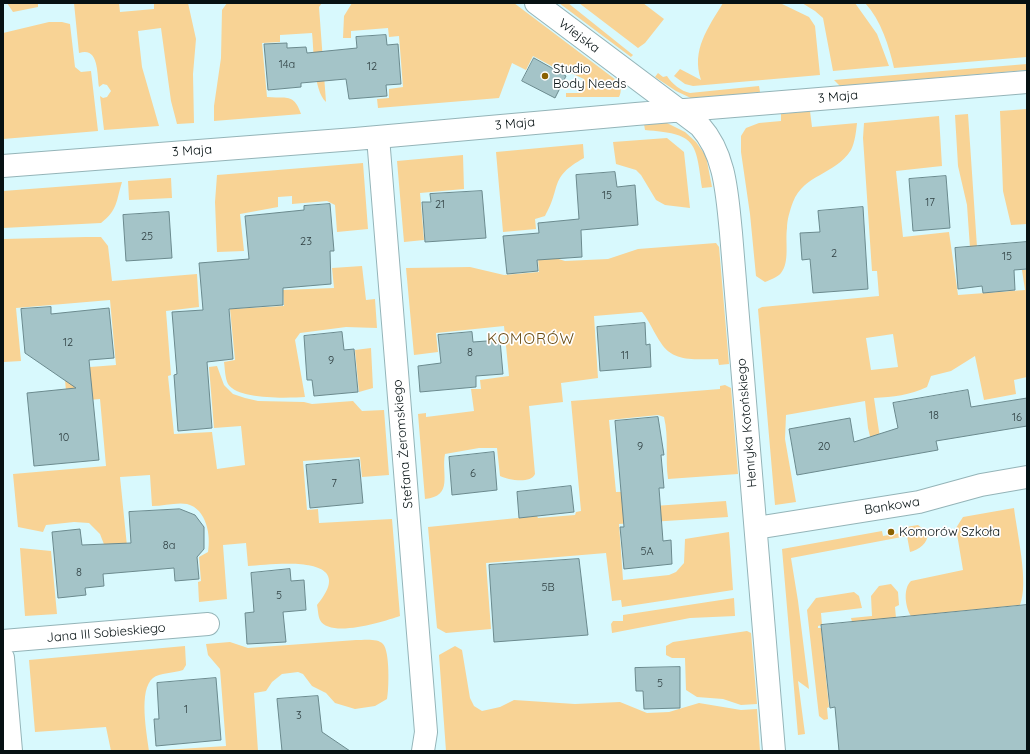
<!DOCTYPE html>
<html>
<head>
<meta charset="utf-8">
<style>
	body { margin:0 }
	#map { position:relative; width:1030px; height:754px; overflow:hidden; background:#d8f9fd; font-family:Quicksand,sans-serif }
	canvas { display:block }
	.frame { position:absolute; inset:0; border:4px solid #061113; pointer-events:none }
</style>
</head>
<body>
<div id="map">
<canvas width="1030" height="754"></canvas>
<div class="frame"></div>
</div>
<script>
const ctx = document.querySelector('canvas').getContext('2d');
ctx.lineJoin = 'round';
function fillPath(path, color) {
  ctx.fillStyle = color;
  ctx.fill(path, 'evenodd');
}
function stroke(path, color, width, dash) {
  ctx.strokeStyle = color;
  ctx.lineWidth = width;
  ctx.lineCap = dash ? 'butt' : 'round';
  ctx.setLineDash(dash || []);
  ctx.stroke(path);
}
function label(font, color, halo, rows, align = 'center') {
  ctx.font = font + ' Quicksand,sans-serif';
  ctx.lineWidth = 3.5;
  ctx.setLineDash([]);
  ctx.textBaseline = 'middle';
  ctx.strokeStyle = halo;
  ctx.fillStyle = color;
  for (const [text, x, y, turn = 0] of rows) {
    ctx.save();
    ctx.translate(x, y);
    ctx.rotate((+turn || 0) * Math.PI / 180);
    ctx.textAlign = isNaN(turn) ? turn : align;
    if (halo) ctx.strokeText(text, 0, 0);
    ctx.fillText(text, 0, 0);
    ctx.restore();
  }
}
fillPath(new Path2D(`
	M7 3H38V7L13 12Z
	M74 3H119L120 12 154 9V3H188L196 39 193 74 194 123 177 124 171 101 161 28 138 31 142 67 159 126 104 130 100 96 103 98 107 97 111 91 107 85 103 84 99 87C97 74 99 46 79 53Z
	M227 3H322L319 7 326 102C313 90 314 50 312 33L280 35V42L262 43 267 97C285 99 294 92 301 114L214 121V106L221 58 222 10Z
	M352 3H514L616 80C621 85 622 91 619 97H566V93H582L584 79 560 68 559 70 533 56 526 70 512 63 499 98 378 108 377 99 389 98V89L403 87 399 36 389 37 388 28 351 31V38H343L344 16Z
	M559 3H568L633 55 631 57Z
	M579 3H643L664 19 645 43 638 48Z
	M723 3H780L809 17 815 26 820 75 693 86 685 84 674 76 680 69 701 80C691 50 708 28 723 3Z
	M802 3H855L877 34 889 66 833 71 823 18 815 11Z
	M865 3H1027V57L894 68C889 46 881 20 865 3Z
	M49 22H62L70 24 75 67 81 72 91 71 98 131 3 139V33Z
	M1027 64V70L840 86 834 80Z
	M658 73 663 77 667 76C672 84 681 91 690 93L759 86 760 92 695 100 676 91 655 77Z
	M1027 109V224L1011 225 1003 191 1000 111Z
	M810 111 812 127 857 123C856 132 855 142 851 150 835 175 804 174 793 202 790 210 787 220 787 228 785 242 790 262 781 273 778 277 770 280 765 282L756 276 750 214 741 152V136L746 128 759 123 781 121V114Z
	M968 114 977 247 970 248 967 205 958 166 955 115Z
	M939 116 942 166 896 171 903 237 949 232 958 295 1025 290 1022 270H1027V377L1014 380 1016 394 984 400 975 356 951 371 931 376 927 387C910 395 893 397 874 398L883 458 875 457 868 428 865 401 786 415 785 439 796 502 775 505 758 309 762 307 879 296 877 271H872L863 138 864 123ZM893 334 898 367 871 370 866 338Z
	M652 122H665L685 132 696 142 706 156 712 187 702 188C696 140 695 134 645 130L644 124Z
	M667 138 684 152 690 208 665 205 656 200 641 175 636 170 616 164 613 142Z
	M583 144 584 158C548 178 562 187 545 216L535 219 536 229 503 232 496 152Z
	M463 155 464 189 420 193 424 240 404 242 397 161Z
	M363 163 368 229 337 232 335 205 327 201 292 204V196L278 197V207L240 214 244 251 217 252 215 202 217 175Z
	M171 178 172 198 129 200 128 181Z
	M122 182C116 201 118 210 101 223L3 228V191Z
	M86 237H101L108 246 112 281 197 274 199 307 166 311 171 375 168 376 174 434 212 432 217 469 245 465 241 426 214 428 209 367 217 366 224 385 233 394 245 398 258 401 304 402 312 404 353 401 362 411 384 410 389 475 362 477 360 457 303 461 307 510 318 509 319 523 392 519 400 616C385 621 330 639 320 620 318 616 318 609 317 605 361 553 274 564 248 566L246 543 223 545 227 599 199 602 198 582 201 581 199 557 208 552C211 536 207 509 187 504 177 502 163 506 152 506L150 475 120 477 129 566 105 547 100 534 89 523 74 522 46 525 43 532 18 527 13 474 106 466 100 399 67 402 64 369 116 365 110 300 16 308 21 361 4 362 3 239Z
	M716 243 719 247 729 364 719 365 718 359C698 359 673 363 661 343 654 333 650 322 642 312L594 316 598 378 561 383 563 402 529 406 535 474C531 484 508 480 500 476L497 448H479L445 454C441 474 454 496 425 499L418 414 426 413V417L474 411 471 389H481L480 380 509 376 504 326 436 333 438 352 414 355 406 268 470 267 504 275 539 272 538 257H552L565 261 608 259 638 249Z
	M362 266 366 300 375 299 377 328 346 327 300 333 295 340 305 397C288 398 238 400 228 384 225 378 225 369 224 362L235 360 230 309 284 306 283 290 334 288 332 268Z
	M371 348 373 388 359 392 355 350Z
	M725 385 731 388 738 474 668 479C665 458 669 438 664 417L658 415 609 420 616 492 647 491 654 506 726 501 728 517 619 524 623 580 669 575 676 572 684 563 685 539 729 532 733 590 622 607 621 600 612 601 606 553 486 563 491 629 446 633 437 628 428 527 537 516 538 518 575 515 576 512 581 511 571 401 720 389V386Z
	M1014 508C1017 533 1029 583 1020 605L911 616C905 607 903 588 911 581L963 570 956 528 963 517Z
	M918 525 928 533C928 543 919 550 910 552L907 536 791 558 798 601 809 689 798 681 805 734 798 735 782 549 882 531 883 536 901 533 900 528Z
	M20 548 51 551 57 614 25 616Z
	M891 584 898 592 899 605 895 607 896 618 852 622 851 618 872 616 871 596 879 586Z
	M854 592 859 596 862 608 821 613 822 625 818 626V628H821L829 707 827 708 828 719 824 720 819 716 807 610 816 598Z
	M734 598 735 616 690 618 612 633 611 624 613 621H623V615Z
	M747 631 751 633 757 704 741 705 723 699 697 697 686 690 685 658H672L666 655V646L673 642Z
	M356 640C364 640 378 638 383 644 390 651 389 690 387 699L375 706 355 709 335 703 326 693 312 686 303 674 298 672 282 674 272 682 266 691 254 693 258 751H149L226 746 220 669 208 655 206 644 230 642 248 648Z
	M185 646 186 665 183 670C175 673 159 673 153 678 138 690 147 734 149 751H111L106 727 35 732 29 660Z
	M455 646 462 650 470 698 474 706 482 711 500 707 514 700 575 704 620 702 647 713 669 712 699 703 741 710 757 709 760 751H446L439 655Z`), '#f8d395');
const building = new Path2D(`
	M386 35 387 45 398 44 401 84 386 85 387 96 349 99 346 79 301 83V87L268 90 264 44 287 43V48L306 47 307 53 357 48 356 37Z
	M534 58 566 76 555 98 522 81Z
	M615 172 617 187 635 185 638 225 581 230 582 257 537 260 538 271 507 274 503 236 539 233 538 223 579 219 576 175Z
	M946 176 950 228 913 231 909 179Z
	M482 191 486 238 425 242 422 202H431L430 194Z
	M330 204 334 251H330L331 284 283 288V305L229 309 233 359 207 362 212 428 178 431 174 375 177 374 172 312 203 310 199 263 249 259 245 216 304 210V206Z
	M863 207 868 289 813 293 810 259 802 260 800 233 820 232 818 211Z
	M169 212 172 258 126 261 123 215Z
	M1027 242V269L1014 270 1015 290 983 293 982 286 958 289 955 248Z
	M51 307V314L109 308 114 358 89 360 99 460 34 466 27 393 76 388 25 353 21 309Z
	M645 323 646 345 650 344 651 367 600 371 597 327Z
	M342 332 344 350 354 349 358 392 314 396 312 380H307L304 336Z
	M472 332 473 342 500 340 503 374 476 376V387L420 392 418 366 441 363 438 335Z
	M968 390 971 407 1027 398V426L936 441 938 450 797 475 789 429 850 418 854 442 898 428 893 403Z
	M658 417 664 455H661L664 488H659L663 541 671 540 672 564 624 569 620 527H624L615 421Z
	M494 452 497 490 452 495 449 457Z
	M359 460 363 503 310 508 306 465Z
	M571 486 574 512 519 518 517 492Z
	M180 509 195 515 204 527V549L197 557 199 579 175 581 174 568 103 574 104 586 85 588 86 595 58 598 52 532 80 529 82 545 131 543 129 512Z
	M579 559 588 635 494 642 489 565Z
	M290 569 291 581 304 580 306 610 283 612 286 642 247 644 245 613 254 612 251 573Z
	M1027 605V751H839L835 707 830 708 821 625Z
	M680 667V708L644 709 643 691H636L635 668Z
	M216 678 221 740 156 746 154 719H159L157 683Z
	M318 696 322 732 350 751H282L277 699Z`);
fillPath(building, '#a4c4c8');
stroke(building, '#6b8a8e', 1);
const minor = new Path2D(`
	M536 3 700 126C726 155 727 195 731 233L774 751
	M378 137 424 707 426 732 423 751
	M3 166 355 139 636 114 1027 82
	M756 528 919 502 981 485 1027 477
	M3 641 208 624
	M3 658 11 751`);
stroke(minor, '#94b4b8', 24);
stroke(minor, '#fff', 22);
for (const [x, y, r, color] of [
	[545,76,4,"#8a6101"],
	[891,532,4,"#8a6101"]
]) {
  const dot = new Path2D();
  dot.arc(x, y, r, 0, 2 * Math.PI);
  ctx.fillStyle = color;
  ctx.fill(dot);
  stroke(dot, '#fff', 1.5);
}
label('11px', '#2e3e40', null, [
	["14a",287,65],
	["12",372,67],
	["15",607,196],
	["17",930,203],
	["21",440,205],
	["25",147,237],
	["23",306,242],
	["2",834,254],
	["15",1007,257],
	["12",68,343],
	["8",470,353],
	["11",625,356],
	["9",331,361],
	["18",934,416],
	["16",1017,418],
	["10",64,438],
	["9",640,447],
	["20",824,447],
	["6",473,474],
	["7",334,484],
	["8a",169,546],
	["5A",647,552],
	["8",79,573],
	["5B",548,588],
	["5",279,596],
	["5",660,684],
	["1",186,710],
	["3",299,716]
]);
label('13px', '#061113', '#fff', [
	["Wiejska",579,36,37],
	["3 Maja",838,97,-5],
	["3 Maja",515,124,-5],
	["3 Maja",192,151,-4],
	["Henryka Kotońskiego",747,423,-95],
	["Stefana Żeromskiego",403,444,-95],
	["Bankowa",892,506,-9],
	["Jana III Sobieskiego",106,633,-5]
]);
label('13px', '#061113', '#fff', [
	["Studio",553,69],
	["Body Needs",553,84],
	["Komorów Szkoła",899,532]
], 'left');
ctx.letterSpacing = '1px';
label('15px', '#6a4d16', '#fff', [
	["KOMORÓW",531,339]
]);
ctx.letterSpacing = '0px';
</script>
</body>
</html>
